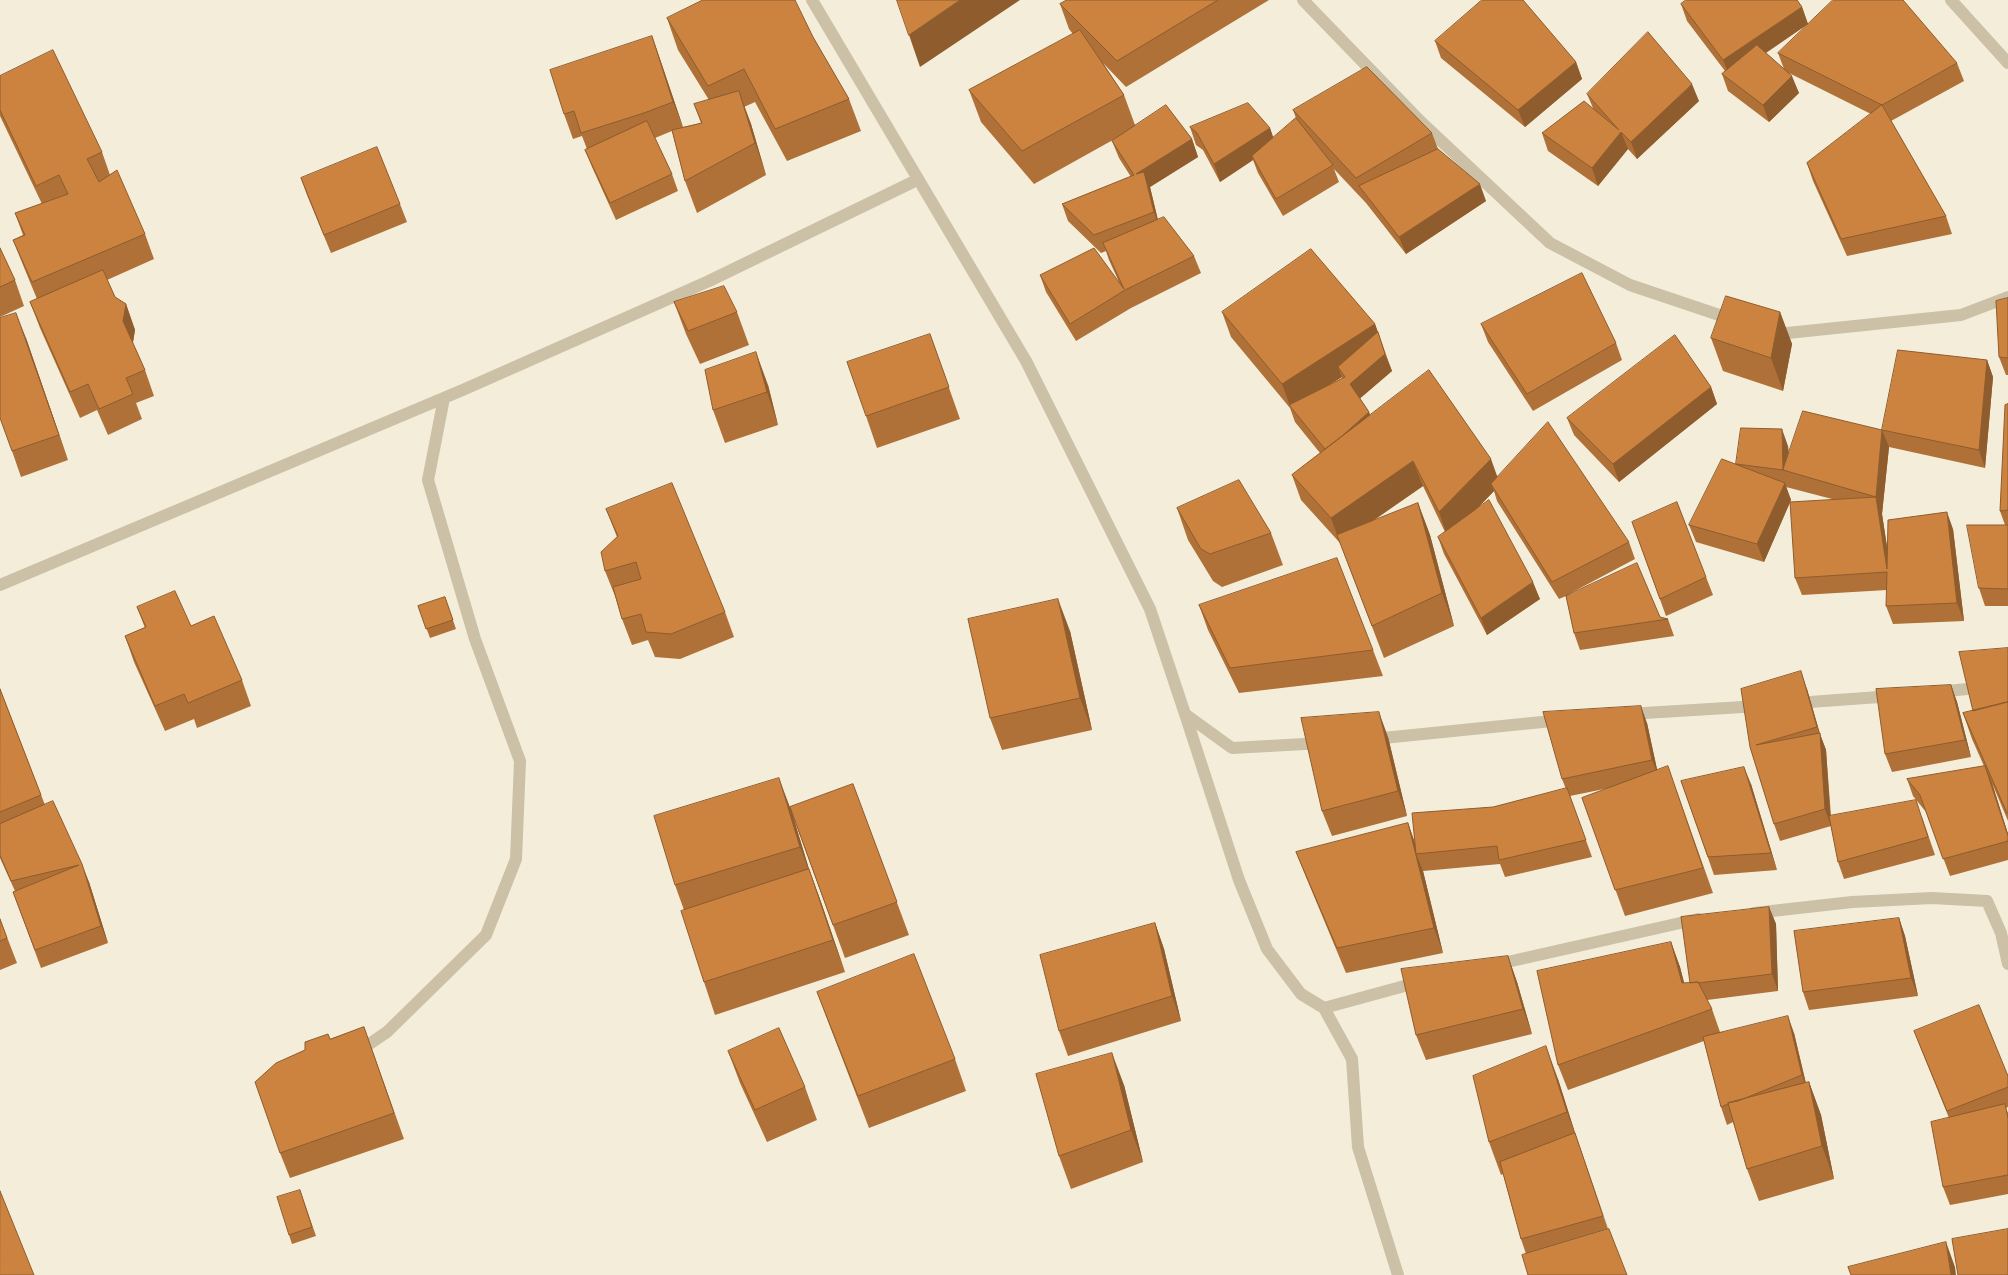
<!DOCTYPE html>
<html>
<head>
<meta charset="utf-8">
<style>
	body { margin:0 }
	canvas { display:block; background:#f3edda }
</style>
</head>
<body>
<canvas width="2008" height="1275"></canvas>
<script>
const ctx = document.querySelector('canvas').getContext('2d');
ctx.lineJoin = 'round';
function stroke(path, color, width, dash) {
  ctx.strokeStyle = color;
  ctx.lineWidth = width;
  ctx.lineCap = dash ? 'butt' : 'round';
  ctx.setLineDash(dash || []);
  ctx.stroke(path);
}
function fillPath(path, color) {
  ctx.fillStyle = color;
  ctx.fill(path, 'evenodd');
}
stroke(new Path2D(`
	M812 0 1026 361 1150 609 1185 714 1232 748 1323 743
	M1303 0 1421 122 1550 243 1630 285 1734 320
	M1951 0 2008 63
	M1772 333 1778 334 1961 315 2008 297
	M0 585 465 389 709 281 917 180
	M1937 692 2008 685
	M1796 703 1893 696
	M1185 714 1239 880 1267 949 1301 994 1324 1008 1419 982
	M1628 714 1759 706
	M1373 739 1562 720
	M1754 913 1852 902 1932 898 1987 901 2001 933 2008 964
	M1494 965 1698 919
	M1324 1008 1352 1059 1358 1147 1398 1275
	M356 1053 387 1032 486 935 516 859 520 761 475 639 428 480 444 398`), '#ccc0a6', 12);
fillPath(new Path2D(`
	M1067 0H1269L1126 87 1103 63 1124 95 1135 125 1192 139 1198 157 1150 187 1158 220 1194 256 1201 273 1131 308 1076 341 1046 292 1040 275 1119 282 1109 260 1106 251 1101 253 1068 221 1062 204 1131 177 1119 158 1112 141 1120 136 1034 184 981 122 969 90 1073 34 1069 29 1060 4Z
	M1681 4 1802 7 1808 24 1766 53 1784 69 1778 53 1957 63 1964 81 1891 121 1946 216 1952 234 1847 256 1813 181 1807 163 1871 114 1789 73 1799 93 1769 122 1728 91 1722 74 1725 71 1687 21Z
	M667 18 813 37 849 99 861 131 787 161 755 102 744 107 751 124 766 175 697 213 685 181 672 131 655 138 672 174 678 191 616 220 592 167 585 150 587 149 582 136 573 139 564 114 652 36 661 62 683 127 679 128 701 123 694 104 709 100 678 50Z
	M1435 41 1576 62 1582 79 1525 127 1441 58Z
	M0 76 102 152 110 175 145 234 154 259 107 280 115 297 126 304 135 330 133 343 145 370 154 396 136 403 142 419 108 435 97 410 80 418 40 328 30 302 37 299 23 265 13 240 23 235 15 213 42 204 0 116Z
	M1587 94 1699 101 1637 159 1628 149 1598 186 1548 151 1542 133 1593 108Z
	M1293 110 1432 133 1438 149 1486 201 1406 254 1366 203 1334 169 1339 182 1283 216 1258 173 1253 160 1220 182 1203 150 1196 145 1190 127 1270 128 1273 138 1296 118Z
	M301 178 400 204 407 222 331 253 307 195Z
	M0 248 15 280 24 306 0 317Z
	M2008 298V375H2006L1999 357Z
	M674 302 737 312 749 345 700 364 686 334Z
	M1222 312 1375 324 1392 371 1360 398 1369 412 1370 415 1498 477 1629 542 1635 559 1569 594 1668 619 1674 636 1580 650 1574 633 1566 596 1559 599 1497 501 1494 491 1476 510 1540 599 1487 635 1444 554 1438 537 1445 532 1423 486 1373 521 1418 503 1430 535 1454 626 1384 658 1340 543 1301 500 1292 475 1320 453 1295 422 1290 408 1231 337ZM1342 377V379L1325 387Z
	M1780 312 1792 344 1783 391 1723 371 1711 338Z
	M1481 324 1616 343 1622 360 1533 411 1488 342Z
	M930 334 960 419 877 448 866 416Z
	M26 338 68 460 21 477 12 451Z
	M1987 360 1993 377 1985 468 1889 447 1882 514 1887 546 1953 529 1964 621 1893 624 1886 606 1887 590 1802 595 1795 578 1832 499 1786 487 1791 500 1764 562 1696 542 1689 525 1736 464 1788 446 1789 453 1882 430Z
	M768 385 778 425 725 443 713 410Z
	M1711 387 1717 404 1619 482 1574 435 1567 418Z
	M2008 404V606H1985L1979 588 2005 525 2000 511Z
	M1177 508 1271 533 1283 565 1222 587 1213 581 1188 540Z
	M606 509 725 612 734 637 680 659 655 657 648 640 632 645 622 619 615 596 605 571 617 537Z
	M1632 522 1706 577 1713 595 1666 616Z
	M445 597 456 629 430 638 418 606Z
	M1199 605 1373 650 1383 676 1239 693 1208 630Z
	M137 607 191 626 242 680 251 706 197 728 194 719 165 731 134 662 125 636 145 628Z
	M1070 631 1092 730 1002 750 990 718Z
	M2008 648V821L1992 783 2008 834V860L1950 876 1926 812 1913 796 1907 779 1984 766 1972 739 1963 713 1973 711Z
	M1951 685 1957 702 1971 757 1892 772 1885 754Z
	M0 689 45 805 89 882 108 943 41 968 13 892 15 891 0 858Z
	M1807 689 1820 734 1826 750 1831 816 1922 817 1935 855 1844 879 1838 862 1831 826 1780 841 1774 824 1750 747Z
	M1647 723 1657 770 1677 792 1713 893 1625 916 1582 798 1609 788 1570 796 1592 857 1505 877 1500 864 1423 871 1443 953 1346 973 1306 877 1296 852 1408 823 1415 843 1493 807 1566 789 1562 779Z
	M1388 737 1407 816 1332 836 1322 811Z
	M1681 781 1751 784 1777 870 1714 875Z
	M853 784 909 935 845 958 793 816 809 869 821 902 845 972 715 1015 704 982 684 910 675 885 790 807Z
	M1769 907 1776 924 1778 991 1707 1000 1712 1009 1720 1032 1794 1033 1806 1083 1809 1082 1821 1115 1834 1179 1759 1201 1747 1169 1733 1122 1727 1125 1721 1107 1704 1041 1568 1090 1558 1065 1671 942 1680 967 1684 983H1690Z
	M1899 918 1905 936 1918 996 1809 1010 1803 992Z
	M0 919 17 963 0 970Z
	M1155 923 1164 949 1181 1021 1068 1056 1059 1031Z
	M1508 956 1517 982 1532 1034 1426 1060 1416 1035Z
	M817 992 955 1059 966 1091 869 1128 829 1024Z
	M364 1027 404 1139 290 1178 280 1153 330 1039Z
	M1914 1031 2008 1076V1107L2006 1108 2008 1113V1194L1950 1205 1943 1187 1949 1118 1921 1049Z
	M728 1051 805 1087 817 1120 767 1142 740 1083Z
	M1558 1079 1576 1136 1608 1229 1526 1254 1521 1239 1503 1174 1501 1175 1489 1142Z
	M1124 1085 1143 1162 1071 1189 1059 1156Z
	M300 1190 316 1236 292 1244 289 1235Z`), '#af7137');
fillPath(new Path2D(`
	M960 0H1020L920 67 909 35Z
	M1802 7 1808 24 1730 77 1723 60Z
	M652 36 661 62 683 127 673 102Z
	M1576 62 1582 79 1525 127 1518 110Z
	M1792 76 1799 93 1769 122 1763 105Z
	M1692 84 1699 101 1637 159 1631 142Z
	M739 91 751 124 766 175 755 143Z
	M1270 128 1276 145 1252 156 1253 160 1220 182 1214 164Z
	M1621 132 1628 149 1598 186 1592 168Z
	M1192 139 1198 157 1150 187 1160 229 1154 212 1136 174Z
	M1480 184 1486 201 1406 254 1399 237Z
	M126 304 135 330 132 347 123 321Z
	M1780 312 1792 344 1783 391 1771 358Z
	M16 313 26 338 68 460 59 435Z
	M1375 324 1384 350 1338 367 1342 377 1292 408 1290 406 1282 384Z
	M756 352 768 385 778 425 767 392Z
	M1385 354 1392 371 1356 402 1350 384Z
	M1987 360 1993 377 1985 468 1979 450Z
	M1711 387 1717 404 1619 482 1613 464Z
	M1369 412 1375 429 1327 450Z
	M1782 429 1788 446 1789 472 1783 470Z
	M1882 430 1889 447 1882 514 1893 587 1887 569 1876 497Z
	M1491 459 1500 484H1491L1494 491 1448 538 1439 512Z
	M1413 461 1423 486 1340 543 1331 518Z
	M1785 483 1791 500 1764 562 1757 544Z
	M1418 503 1430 535 1454 626 1442 593Z
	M1947 512 1953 529 1964 621 1957 603Z
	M1533 582 1540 599 1487 635 1481 618Z
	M1058 599 1070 631 1092 730 1080 698Z
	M1801 671 1807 689 1820 734 1826 750 1831 826 1825 809 1820 736 1817 727Z
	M1951 685 1957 702 1971 757 1965 740Z
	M1641 706 1647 723 1659 778 1652 760Z
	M1379 712 1388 737 1407 816 1398 791Z
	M1985 766 1992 783 2008 834V836Z
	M1744 767 1751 784 1777 870 1771 853Z
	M779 778 791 810 812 879 800 847Z
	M1408 823 1417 849 1416 854 1423 871 1443 953 1434 928Z
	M82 864 89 882 108 943 101 926Z
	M809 869 821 902 845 972 833 940Z
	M1769 907 1776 924 1778 991 1772 974Z
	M1899 918 1905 936 1918 996 1911 978Z
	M1155 923 1164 949 1181 1021 1172 996Z
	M1671 942 1680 967 1691 1009 1682 983Z
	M1508 956 1517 982 1532 1034 1523 1009Z
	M1788 1016 1794 1033 1808 1093 1802 1075Z
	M1546 1046 1558 1079 1576 1136 1613 1242 1567 1112Z
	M1112 1053 1124 1085 1143 1162 1131 1130Z
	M1809 1082 1821 1115 1834 1179 1822 1146Z
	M1946 1242 1955 1267 1956 1275H1951Z`), '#8f5c2d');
const building = new Path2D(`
	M703 0H795L813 37 849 99 775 129 744 69 708 86 667 18Z
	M897 0H960L909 35Z
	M1067 0H1218L1117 61 1060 4Z
	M1482 0H1523L1576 62 1518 110 1435 41Z
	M1686 0H1797L1802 7 1723 60 1681 4Z
	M1833 0H1903L1957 63 1882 105 1778 53Z
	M1080 30 1124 95 1022 151 969 90Z
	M1648 32 1692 84 1631 142 1621 132 1592 168 1542 133 1584 101 1619 130 1587 94Z
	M652 36 673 102 644 113 581 133 574 111 564 114 550 70Z
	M1757 45 1792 76 1763 105 1722 74Z
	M53 50 102 152 87 159 99 182 117 170 145 234 32 282 13 240 25 235 15 213 68 194 59 175 36 186 0 110V76Z
	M1367 67 1432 133 1356 178 1293 110Z
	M739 91 755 143 685 181 672 130 702 123 694 104Z
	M1248 103 1270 128 1214 164 1197 133 1190 127Z
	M1166 105 1192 139 1136 174 1144 172 1154 212 1094 235 1062 204 1134 175 1112 141Z
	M1882 105 1946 216 1841 239 1807 163Z
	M1296 118 1333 165 1276 199 1252 156Z
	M647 121 672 174 610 203 585 150Z
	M377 147 400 204 324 235 301 178Z
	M1438 149 1480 184 1399 237 1359 186Z
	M1164 217 1194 256 1125 290 1070 324 1040 275 1094 248 1124 289 1103 243Z
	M0 248 15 280 0 287Z
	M1311 249 1375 324 1282 384 1222 312Z
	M103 270 115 297 126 304 123 321 145 370 126 378 133 394 99 409 88 384 70 392 30 302Z
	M1582 273 1616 343 1527 394 1481 324Z
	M724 286 737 312 688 331 674 302Z
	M1726 296 1780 312 1771 358 1711 338Z
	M2008 298V358L1999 357 1996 301Z
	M16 313 59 435 12 451 0 418V318Z
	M1378 332 1385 354 1350 384 1369 412 1342 436 1325 449 1289 405 1345 377 1338 367Z
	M930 334 949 387 866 416 847 362Z
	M1675 335 1711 387 1613 464 1567 418Z
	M1898 350 1987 360 1979 450 1882 430Z
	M756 352 767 392 713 410 705 370Z
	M1429 370 1491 459 1439 512 1413 461 1331 518 1292 475Z
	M2008 404V510L2000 511 2005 405Z
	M1803 411 1882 430 1876 497 1887 569 1888 520 1947 512 1957 603 1886 606 1887 572 1795 578 1790 502 1876 497 1783 470Z
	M1548 422 1629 542 1552 582 1491 484Z
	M1741 428 1782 429 1783 470 1736 464Z
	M1722 459 1785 483 1757 544 1689 525Z
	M1239 480 1271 533 1210 554 1201 549 1177 508Z
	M672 483 725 612 671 634 646 632 641 614 622 619 613 587 641 579 636 562 605 571 601 552 618 536 606 509Z
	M1489 500 1533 582 1481 618 1438 537Z
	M1677 502 1706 577 1660 599 1632 522Z
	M1418 503 1442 593 1372 626 1337 535Z
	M1967 525H2008V589L1979 588Z
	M1337 558 1373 650 1230 668 1199 605Z
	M1637 563 1660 617 1668 619 1574 633 1566 596Z
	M175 591 191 626 214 616 242 680 188 703 184 694 155 706 125 636 146 627 137 607Z
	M445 597 453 620 426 629 418 606Z
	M1058 599 1080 698 990 718 968 619Z
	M2008 648V702L1973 711 1959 652Z
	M1801 671 1817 727 1756 745 1820 733 1825 809 1774 824 1750 747 1741 689Z
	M1951 685 1965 740 1885 754 1876 689Z
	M0 689 41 795 0 812Z
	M2008 702V813H2007L1963 713Z
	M1641 706 1652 760 1562 779 1543 712Z
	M1379 712 1398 791 1322 811 1301 718Z
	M1668 766 1703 868 1615 890 1582 798Z
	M1985 766 2008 836V841L1943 859 1920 795 1907 779Z
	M1744 767 1771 853 1708 857 1681 781Z
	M779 778 800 847 675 885 654 816Z
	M853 784 897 902 833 925 790 807Z
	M1567 788 1586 840 1499 860 1497 846 1416 854 1412 813 1493 807Z
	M1916 800 1928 837 1838 862 1829 816Z
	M53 801 82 864 101 926 35 950 13 892 79 865 11 881 0 855V824Z
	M1408 823 1434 928 1337 948 1296 852Z
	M809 869 833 940 704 982 681 911Z
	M1769 907 1772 974 1698 983V982L1690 983 1681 917Z
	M1899 918 1911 978 1803 992 1794 931Z
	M0 919 7 938 0 941Z
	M1155 923 1172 996 1059 1031 1040 955Z
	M1671 942 1682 983 1698 982 1712 1009 1558 1065 1537 971Z
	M914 954 955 1059 858 1096 817 992Z
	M1508 956 1523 1009 1416 1035 1401 969Z
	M1979 1005 2008 1076V1087L1947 1111 1914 1031Z
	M1788 1016 1802 1075 1738 1101 1728 1103V1104L1721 1107 1703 1037Z
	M364 1027 394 1113 280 1153 255 1082 276 1063 305 1050V1042L328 1034 330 1039Z
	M779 1028 805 1087 755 1110 728 1051Z
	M1546 1046 1567 1112 1489 1142 1473 1076Z
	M1112 1053 1131 1130 1059 1156 1036 1074Z
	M1809 1082 1822 1146 1747 1169 1728 1103Z
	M2005 1104 2008 1118V1175L1943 1187 1931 1122Z
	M1575 1133 1603 1216 1521 1239 1500 1162Z
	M300 1190 312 1227 289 1235 277 1197Z
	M0 1191 34 1275H0Z
	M1609 1229 1627 1275H1528L1522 1255Z
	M2008 1229V1275H1958L1952 1239Z
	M1946 1242 1951 1275H1851L1848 1267Z`);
fillPath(building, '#cc8340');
stroke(building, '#8f5c2d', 1);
</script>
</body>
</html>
